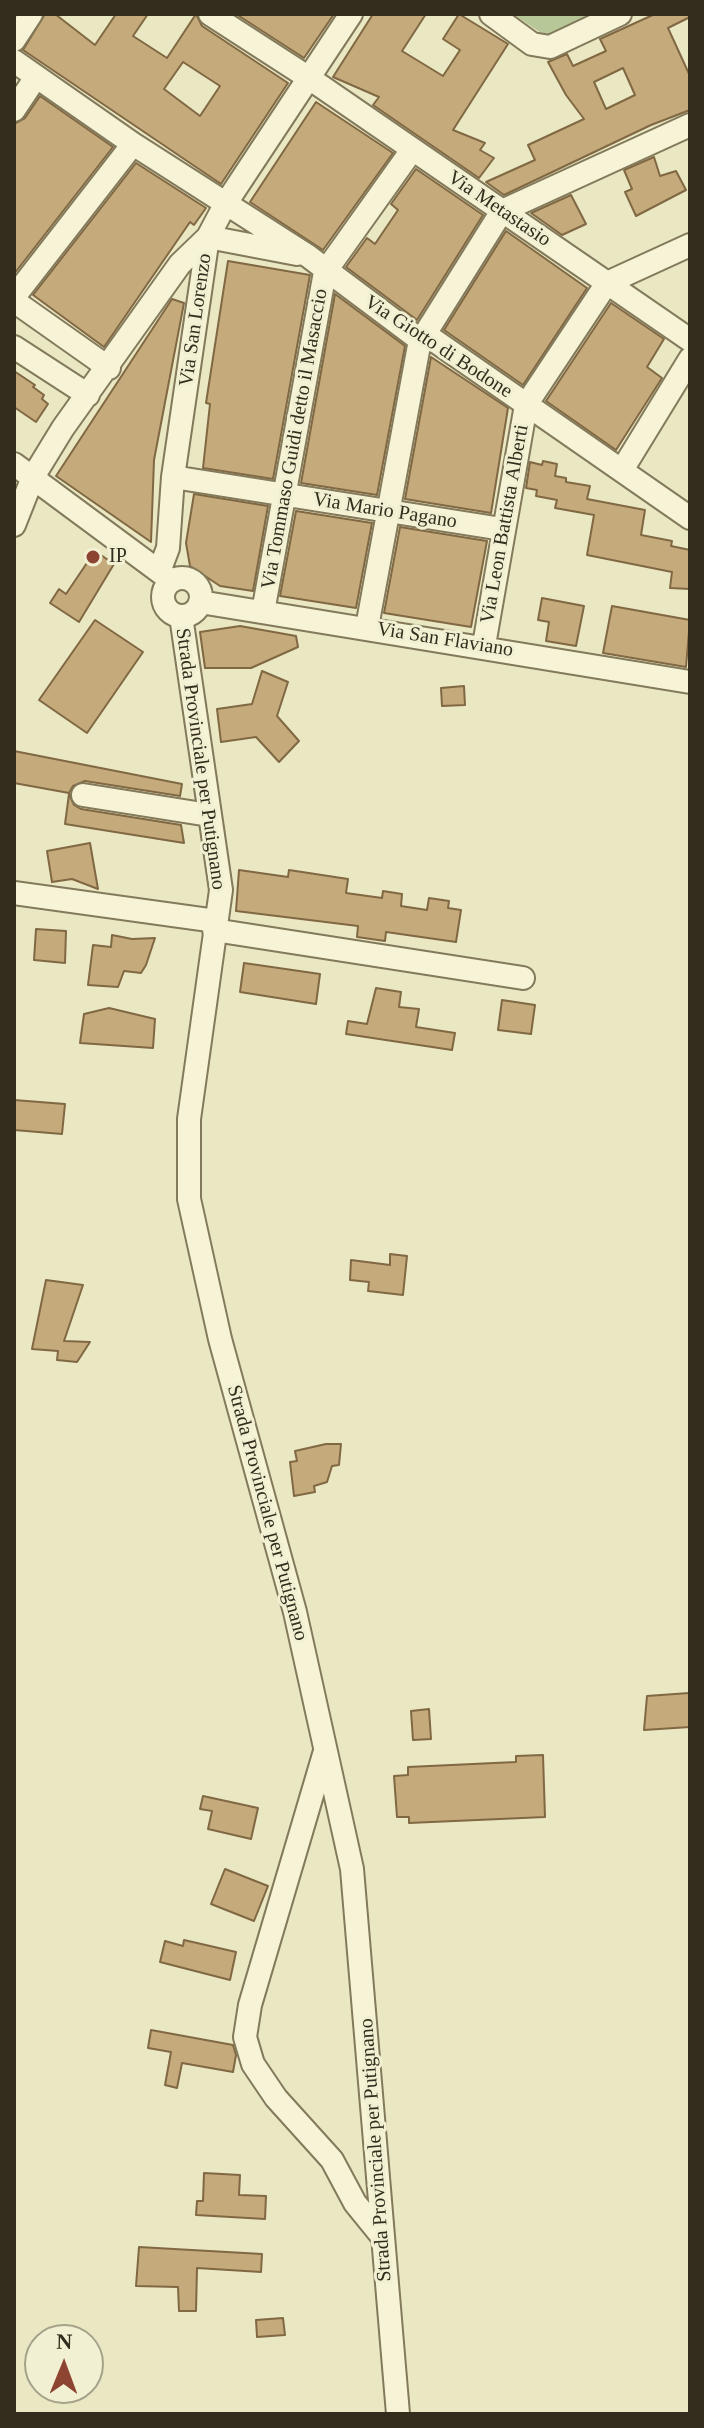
<!DOCTYPE html>
<html>
<head>
<meta charset="utf-8">
<style>
	body { margin:0 }
	#map { position:relative; width:704px; height:2428px; overflow:hidden; background:#eae7c3; font-family:"Times New Roman",serif }
	canvas { display:block }
	.frame { position:absolute; inset:0; border:16px solid #342d1e; pointer-events:none }
	.north { position:absolute; left:24px; top:2324px; width:80px; height:80px; box-sizing:border-box; background:#f2f0d2; border:2px solid #a6a28a; border-radius:50%; rotate:1deg; font-size:22px; font-weight:700; line-height:32px; text-align:center; color:#342d1e }
	.north::after { content:''; display:block; margin:auto; width:28px; height:36px; background:#8d4430; clip-path:polygon(50% 0,100% 100%,50% 72%,0 100%) }
</style>
</head>
<body>
<div id="map">
<canvas width="704" height="2428"></canvas>
<div class="frame"></div>
<div class="north">N</div>
</div>
<script>
const ctx = document.querySelector('canvas').getContext('2d');
ctx.lineJoin = 'round';
function fillPath(path, color) {
  ctx.fillStyle = color;
  ctx.fill(path, 'evenodd');
}
function stroke(path, color, width, dash) {
  ctx.strokeStyle = color;
  ctx.lineWidth = width;
  ctx.lineCap = dash ? 'butt' : 'round';
  ctx.setLineDash(dash || []);
  ctx.stroke(path);
}
function label(font, color, halo, rows, align = 'center') {
  ctx.font = font + ' "Times New Roman",serif';
  ctx.lineWidth = 6;
  ctx.setLineDash([]);
  ctx.textBaseline = 'middle';
  ctx.strokeStyle = halo;
  ctx.fillStyle = color;
  for (const [text, x, y, turn = 0] of rows) {
    ctx.save();
    ctx.translate(x, y);
    ctx.rotate((+turn || 0) * Math.PI / 180);
    ctx.textAlign = isNaN(turn) ? turn : align;
    if (halo) ctx.strokeText(text, 0, 0);
    ctx.fillText(text, 0, 0);
    ctx.restore();
  }
}
fillPath(new Path2D(`
	M513 14H594L547 37Z`), '#b7c798');
const building = new Path2D(`
	M45 14H55L95 45 116 14H148L133 36 167 58 196 14 202 26 288 83 221 184 23 50ZM183 62 220 86 200 116 164 89Z
	M236 14H334L304 58Z
	M373 14H426L402 51 443 76 460 50 443 39 459 14 508 44 453 130 485 143 480 150 494 158 479 178 373 105 379 97 333 77Z
	M655 14H690V17L668 28 690 76V110L651 125 504 195 486 182 535 160 528 145 584 119 566 95 548 62 567 54 573 66 606 51 600 39ZM623 68 635 95 606 109 594 82Z
	M40 96 113 147 14 274V124L25 118Z
	M316 102 393 153 323 250 250 202Z
	M654 157 660 176 676 171 686 190 636 216 625 192 632 189 624 170Z
	M136 163 206 208 194 225 190 222 104 347 33 295Z
	M416 169 483 215 417 320 346 267 367 238 375 244 398 210 391 204Z
	M571 195 586 224 562 235 531 213Z
	M506 231 587 288 523 385 444 330Z
	M228 261 310 275 273 479 203 468 210 404 206 403Z
	M335 294 405 346 377 495 301 483Z
	M172 299 184 303 154 460 151 542 56 476Z
	M611 303 664 339 647 367 662 378 616 450 546 401Z
	M431 357 508 408 491 513 405 499Z
	M14 371 35 385 33 387 44 395 42 399 48 404 36 422 14 407Z
	M543 461 557 464 555 476 566 478V482L590 486 587 499 645 510 641 535 672 541 671 546 690 550V589L670 588 672 572 587 555 594 515 555 508 557 500 536 496 537 490 526 488 530 462 542 465Z
	M194 494 268 506 253 591 220 586 190 566 186 543Z
	M296 511 372 523 356 608 280 596Z
	M400 527 487 541 471 627 384 613Z
	M95 551 114 564 79 622 50 603 59 589 66 594Z
	M542 598 584 606 576 646 546 641 549 622 538 620Z
	M612 606 690 620 686 667 603 653Z
	M95 620 143 652 87 733 39 700Z
	M240 626 296 636 298 647 251 668H205L200 632Z
	M262 671 288 682 277 716 299 741 279 762 256 737 221 742 217 709 252 704Z
	M464 686 465 705 442 706 441 688Z
	M14 751 182 784 180 796 85 781 73 786 69 793 14 783Z
	M69 794 74 805 81 809 181 825 184 843 65 824Z
	M90 843 98 889 72 879 52 882 47 851Z
	M239 870 288 877 289 870 348 879 346 893 382 898 383 891 402 894 401 906 427 910 429 898 449 901 448 908 461 910 456 942 386 932 385 941 357 937 358 926 236 911Z
	M36 929 66 931 65 963 34 960Z
	M112 935 132 939 155 938 146 965 141 973 124 971 118 987 88 985 93 945 111 947Z
	M244 963 320 974 316 1004 240 992Z
	M376 988 401 992 399 1007 419 1009 416 1027 455 1033 452 1050 346 1034 348 1021 367 1024Z
	M502 1000 535 1005 531 1034 498 1030Z
	M109 1008 155 1019 153 1048 80 1043 84 1014Z
	M14 1100 65 1104 62 1134 14 1130Z
	M390 1254 407 1256 403 1295 368 1291 369 1282 350 1280 351 1260 390 1265Z
	M46 1280 83 1285 64 1341 90 1342 77 1362 57 1360 58 1351 32 1349Z
	M326 1444H341L339 1465 332 1466 327 1482 314 1486 315 1492 294 1496 290 1462 297 1461 295 1451Z
	M689 1693 690 1727 644 1730 647 1696Z
	M429 1709 431 1739 413 1740 411 1711Z
	M543 1755 545 1817 409 1823V1817H397L394 1776 408 1775V1767L516 1762V1756Z
	M203 1796 258 1808 251 1839 208 1829 212 1811 200 1809Z
	M225 1869 268 1886 254 1921 211 1904Z
	M184 1940 236 1952 230 1980 160 1962 165 1941 183 1946Z
	M151 2030 233 2045 236 2055 233 2072 182 2063 177 2088 165 2085 171 2052 148 2048Z
	M204 2173 240 2175 239 2195 266 2196 265 2219 196 2215 197 2201H203Z
	M139 2247 262 2254 261 2272 197 2268 196 2311H179L178 2287 136 2286Z
	M283 2318 285 2335 257 2337 256 2320Z`);
fillPath(building, '#c5aa7c');
stroke(building, '#806843', 2);
const minor = new Path2D(`
	M210 14 309 78 690 340
	M491 14 532 44 550 47 620 14
	M14 40 31 14
	M14 61 133 144 308 256 420 340 425 334 690 518
	M14 110 36 77
	M208 237 297 254
	M14 297 133 144
	M14 301 109 368
	M425 334 502 211 690 125
	M14 347 88 395
	M14 464 172 581
	M622 470 690 359
	M173 477 502 529
	M14 525 33 477 63 428 180 264 208 237
	M160 569 168 548 173 477 208 237 226 203 351 14
	M163 597a19 19 0 1 1 38 0a19 19 0 1 1-38 0Z
	M200 602 690 682
	M263 612 325 272 412 150
	M181 616 221 890 189 1119V1199L220 1339 295 1612 352 1869 398 2414
	M367 627 420 340
	M484 645 526 405 607 283 690 245
	M83 795 209 815
	M14 893 216 921
	M214 930 523 978
	M325 1751 250 2005 245 2037 253 2064 276 2098 332 2160 355 2203 381 2235`);
stroke(minor, '#83795b', 26);
stroke(minor, '#f6f3d6', 22);
for (const [x, y, r, color] of [
	[93,557,8,"#8d4430"]
]) {
  const dot = new Path2D();
  dot.arc(x, y, r, 0, 2 * Math.PI);
  ctx.fillStyle = color;
  ctx.fill(dot);
  stroke(dot, '#f2f0d2', 3);
}
label('20px', '#342d1e', '#f2f0d2', [
	["Via Metastasio",499,209,34],
	["Via San Lorenzo",196,320,-82],
	["Via Giotto di Bodone",438,347,33],
	["Via Tommaso Guidi detto il Masaccio",295,439,-80],
	["Via Mario Pagano",385,511,9],
	["Via Leon Battista Alberti",505,524,-80],
	["Via San Flaviano",445,640,9],
	["Strada Provinciale per Putignano",200,759,82],
	["Strada Provinciale per Putignano",267,1513,75],
	["Strada Provinciale per Putignano",376,2150,-94]
]);
label('20px', '#342d1e', '#f2f0d2', [
	["IP",109,557]
], 'left');
</script>
</body>
</html>
